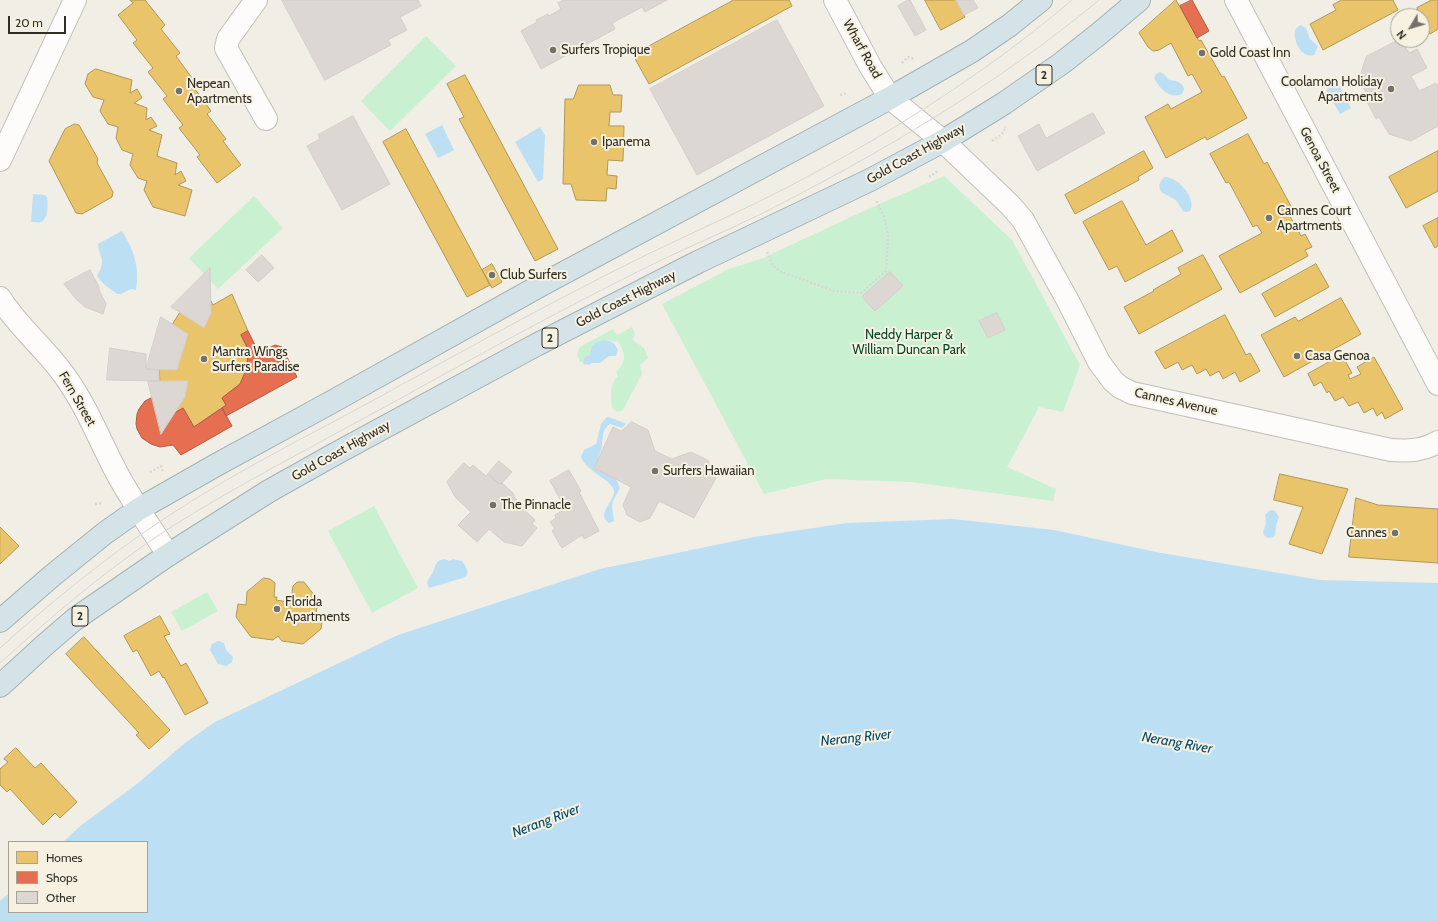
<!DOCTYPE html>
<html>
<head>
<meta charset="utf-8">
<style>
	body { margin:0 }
	#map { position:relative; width:1438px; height:921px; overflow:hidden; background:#f1eee5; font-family:Cabin,sans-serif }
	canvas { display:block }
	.legend { position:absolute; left:8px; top:841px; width:140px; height:72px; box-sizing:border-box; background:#f6f1e0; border:1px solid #a6a396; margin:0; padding:5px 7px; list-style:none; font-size:12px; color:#2f2d26 }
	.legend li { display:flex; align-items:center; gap:8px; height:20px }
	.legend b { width:20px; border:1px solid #a6a396 }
	.north { position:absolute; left:1390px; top:8px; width:40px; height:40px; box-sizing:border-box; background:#f6f1e0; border:1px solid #a6a396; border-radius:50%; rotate:232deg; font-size:11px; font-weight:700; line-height:16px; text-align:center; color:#2f2d26 }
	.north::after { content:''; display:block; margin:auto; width:14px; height:18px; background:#737169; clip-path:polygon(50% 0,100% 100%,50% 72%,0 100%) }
	.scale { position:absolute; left:8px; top:16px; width:58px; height:18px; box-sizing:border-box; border:2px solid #2f2d26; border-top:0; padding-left:5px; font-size:12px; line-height:14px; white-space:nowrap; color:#2f2d26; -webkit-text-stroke:3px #f6f1e0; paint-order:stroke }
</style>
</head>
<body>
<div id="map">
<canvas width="1438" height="921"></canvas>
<ul class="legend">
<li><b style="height:11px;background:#e9c46a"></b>Homes</li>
<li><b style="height:11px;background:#e76f51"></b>Shops</li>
<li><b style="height:11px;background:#dcd7d2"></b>Other</li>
</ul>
<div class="north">N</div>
<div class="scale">20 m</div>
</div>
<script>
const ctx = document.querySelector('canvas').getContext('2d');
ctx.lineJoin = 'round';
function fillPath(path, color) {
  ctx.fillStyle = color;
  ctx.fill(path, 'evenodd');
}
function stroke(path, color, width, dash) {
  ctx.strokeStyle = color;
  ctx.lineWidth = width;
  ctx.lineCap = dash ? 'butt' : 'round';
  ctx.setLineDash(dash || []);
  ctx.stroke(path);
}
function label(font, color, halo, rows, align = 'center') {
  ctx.font = font + ' Cabin,sans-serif';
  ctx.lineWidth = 4;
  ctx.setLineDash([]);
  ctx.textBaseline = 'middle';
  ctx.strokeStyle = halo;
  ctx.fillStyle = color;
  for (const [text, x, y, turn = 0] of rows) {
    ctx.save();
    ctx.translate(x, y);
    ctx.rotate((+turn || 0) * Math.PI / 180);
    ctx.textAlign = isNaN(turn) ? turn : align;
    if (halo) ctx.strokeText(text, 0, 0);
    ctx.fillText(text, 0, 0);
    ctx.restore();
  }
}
fillPath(new Path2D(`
	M426 36 456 66 390 131 361 101Z
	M944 176 1012 240 1080 365 1063 412 1039 407 1007 467 1056 489 1053 501 911 482 826 479 764 494 662 304 729 269 763 258 868 209Z
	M254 196 283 228 218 289 189 258Z
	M632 327 635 334 633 340 644 348 648 358 640 365 642 374 624 408 621 411 617 412 612 408C611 396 609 384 618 376L616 372C628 360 625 354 618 341L614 342C607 337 595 341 591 348 590 350 590 353 589 355 586 358 584 358 583 362H580L577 355 580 347 613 329 617 335Z
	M374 506 418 588 372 613 328 531Z
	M207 592 218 611 182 631 171 612Z`), '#caf0d2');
fillPath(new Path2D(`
	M1300 25 1306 28 1310 39 1318 46 1314 55C1301 59 1293 40 1295 30Z
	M1160 72 1164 74 1169 80C1176 81 1182 81 1184 89L1182 94C1170 100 1159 88 1154 78L1156 74Z
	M1338 83 1351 108 1340 114 1326 90Z
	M442 125 454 150 438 158 425 134Z
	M540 127 545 135 543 179 538 182 515 142Z
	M1165 177C1178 177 1197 198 1190 211L1186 212 1183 211 1176 200 1161 192C1158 186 1159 181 1165 177Z
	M33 194 45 195 47 197C48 203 49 218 41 222 39 223 34 222 31 222Z
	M122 231C134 250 140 268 136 290L131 289 121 294H117C110 289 101 283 97 276 107 259 100 261 98 244Z
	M603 340C612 340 614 343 618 350L616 356H609L600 363H592L589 365 584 364 583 362 585 357 589 355 592 346 595 343Z
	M607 417C610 417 625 423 626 424L622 428 610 424C602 429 603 437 602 445 602 450 599 454 598 459L616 479 620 488 613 501 612 507 614 521 609 523C595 515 616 500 614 490 611 480 586 471 581 457L584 450 596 444 601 424Z
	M1272 510 1275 511 1279 517 1276 525 1275 535C1272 539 1267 539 1264 535L1263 532 1266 523 1265 515 1269 511Z
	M953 519 1054 530 1156 552 1320 580 1438 583V921H0V901L9 893V912H147V842H63L79 827 137 784 185 743 215 722 398 635 600 569 754 537 847 523Z
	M444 559 450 561 453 559 462 561C465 566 470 571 466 577L429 588 427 583C428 579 430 577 432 574 436 567 434 561 444 559Z
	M218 641 224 643 226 650 233 657 232 662 226 666 218 664 210 650 212 644Z`), '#bddff4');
const homes = new Path2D(`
	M130 0H145L165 25 161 29 180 53 176 56 195 82 192 85 211 111 207 114 226 139 223 141 241 165 217 183 197 157 200 155 179 128 183 125 163 99 167 96 148 72 153 68 133 43 137 40 118 15 133 3Z
	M734 0H789L792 6 649 84 633 55Z
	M925 0H956L965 17 941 30Z
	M1176 0 1199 41 1201 40 1222 77 1224 76 1247 118 1207 140 1205 137 1166 158 1145 117 1168 104 1171 109 1202 92 1192 74 1188 76 1171 43 1159 50 1153 51 1148 47 1139 33Z
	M1342 0H1393L1398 10 1323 50 1310 24 1336 10 1333 5Z
	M1432 0H1438V29L1430 34 1422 16H1421L1417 8Z
	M96 69 132 80 130 93 137 89 142 98 134 103 147 108 146 120 151 117 157 126 149 130 162 135 157 156 177 163 175 175 181 171 186 181 178 185 192 190 185 216 153 207 144 190 147 181 138 178 130 165 133 154 122 150 116 138 118 127 108 124 100 111 104 100 93 97 85 84 88 74Z
	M465 75 558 249 535 261 459 119 464 117 447 84Z
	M579 85H610L613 95H622L621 112H610L609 126H624L623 161 608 160 607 175 617 176 616 189 607 188 606 201 576 200 571 184H563L565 99H573Z
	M75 124 79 125 98 159 97 163 113 192 112 197 82 214 76 213 49 161 65 129Z
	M406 129 490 285 467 297 383 142Z
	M1248 134 1264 164 1267 162 1292 208 1287 211 1301 236 1305 234 1312 247 1305 250 1308 256 1240 293 1219 256 1262 233 1257 225 1253 227 1229 182 1226 183 1210 154Z
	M1144 151 1153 168 1138 177 1139 180 1075 214 1065 195Z
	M1438 151V191L1406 208 1389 177Z
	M1122 201 1146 245 1172 230 1183 251 1125 282 1117 266 1109 270 1083 222Z
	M1438 218V246L1435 248 1423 226Z
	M1203 255 1222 289 1139 334 1124 307 1154 291 1153 290 1181 274 1178 268Z
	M492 264 502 282 492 288 482 270Z
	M1316 264 1329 287 1275 317 1262 294Z
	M205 290 213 305 232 294 248 331 241 335 247 347 248 363 244 378 240 384 222 398 226 405 194 427 183 408 166 418 161 403 159 364 164 345 170 328 180 312 193 299Z
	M1341 298 1361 334 1284 377 1261 335 1295 317 1298 321Z
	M1225 315 1246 355 1250 353 1260 371 1240 382 1235 372 1223 379 1219 371 1210 376 1206 369 1197 374 1192 365 1182 370 1178 362 1165 369 1155 352Z
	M1342 355 1352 373 1348 375 1350 379 1361 374 1357 367 1374 357 1403 409 1385 419 1382 412 1377 416 1373 408 1364 413 1358 402 1349 406 1343 397 1335 401 1329 391 1327 393 1321 382 1314 386 1308 374Z
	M1280 474 1348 489 1322 554 1289 544 1303 507 1274 500Z
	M1356 498 1378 505 1438 509V563L1349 557Z
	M0 527 19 546 0 564Z
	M264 578 270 579 275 583 274 597H277L276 600 288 602V598L291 599 293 586 297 582H304L318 600 316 614 323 615 321 629 303 644 282 641 278 636 273 640 251 637 236 617 238 604 246 605 247 592Z
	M160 616 170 634 164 636 181 666 186 663 208 703 185 715 164 677 163 678 159 671 151 676 137 650 133 652 124 636Z
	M84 637 170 730 149 749 136 735 139 733 66 654Z
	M16 748 35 768 41 763 77 802 60 818 55 813 43 825 10 789 7 792 0 785V769L8 762 4 759Z`);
fillPath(homes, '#e9c46a');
stroke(homes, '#b19756', 1);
const shops = new Path2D(`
	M1192 0 1209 31 1197 38 1180 6Z
	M248 331 259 353 275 345 282 347 297 377 226 416 222 408 226 405 222 398 240 384 246 370 248 355 247 347 241 335Z
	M160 395 161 403 166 418 183 408 194 427 222 408 232 426 181 455 173 445 160 447 151 444 142 438 137 429 136 424 137 414 139 409 145 401 153 397Z`);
fillPath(shops, '#e76f51');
stroke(shops, '#b05b44', 1);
const building = new Path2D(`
	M282 0H418L421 6 400 17 407 30 388 40 391 45 325 80Z
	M564 0H667L645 12 642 7 612 23 615 29 541 69 521 31 537 22 536 20 548 14 549 16 561 9 558 3Z
	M908 0H910L926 30 915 36 898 6Z
	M956 0H973L978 8 964 15Z
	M777 20 824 106 697 175 650 89Z
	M1398 40H1402L1409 53 1417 49 1427 68 1411 76 1419 91 1436 83 1438 86V126L1411 141 1389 134 1379 117 1376 119 1365 98 1368 96 1359 80 1366 57Z
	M1093 113 1105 133 1037 171 1018 136 1039 124 1046 138Z
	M353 116 390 184 342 210 307 146 320 139 318 135Z
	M262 255 274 268 258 282 246 270Z
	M210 268 211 313 204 328 171 307Z
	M90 270 99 287V290L106 304 103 314 85 307 76 299 64 284Z
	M890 272 903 286 875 311 862 297Z
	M997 313 1005 330 988 338 979 321Z
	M161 317 188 334 177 370 146 369Z
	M110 348 146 354V369L159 370V381L107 380Z
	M148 381H188L185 397 161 434Z
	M632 422 648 430 655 451 672 459 691 452 709 461V475L716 478 694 518 659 501 650 518 640 522 627 515 623 505 631 487 594 468 613 427 621 431Z
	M499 461 512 472 502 483 499 484 488 474Z
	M464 463 470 468 473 465 486 476 488 474 499 484 502 483 513 493 514 497 524 507 523 509 535 520 532 524 537 528 522 546 504 542 489 529 477 542 458 525 471 512 455 497 447 482Z
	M569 470 581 491 579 492 599 531 584 539 582 535 562 548 552 531 555 529 550 522 556 518 555 515 568 508 564 501 562 503 550 481Z`);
fillPath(building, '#dcd7d2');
stroke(building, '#d3cec9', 1);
const minor = new Path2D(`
	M256 0 228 39 226 48 266 119
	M835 0 870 66 890 98 943 141 1010 205 1023 220 1068 301 1099 362 1113 381 1120 387 1132 393 1391 450C1409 451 1422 451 1438 442
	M1236 0 1438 384
	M0 160 75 0
	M0 298C18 327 45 348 64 375 87 406 101 444 119 477 134 504 152 529 168 555`);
const highway = new Path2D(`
	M0 621 53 575 105 533 139 509 218 464 328 404 543 284 890 98 972 51 1010 25 1041 0
	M0 686 47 643 75 619 168 555 269 491 335 454 536 345 698 262 870 180 943 141 1003 104 1062 63 1100 33 1139 0`);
stroke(minor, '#c1bfb8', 24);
stroke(highway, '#a4b3b4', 24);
stroke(new Path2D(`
	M902 63 908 57 915 59
	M840 95 847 93
	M992 141 1002 134 1006 128 1005 127
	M929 177 938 171
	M767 252 772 264 779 271 834 291 861 293 886 271 888 235 884 216 876 200
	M150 472 161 466 163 472
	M95 504 103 503`), '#d8d7d4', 2.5, [2, 2]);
stroke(minor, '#fdfcfb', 22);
stroke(highway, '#d3e3e7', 22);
stroke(new Path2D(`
	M0 648C61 593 125 542 195 499 253 463 313 433 372 401 461 352 549 303 640 258 695 231 751 207 805 178 899 128 991 69 1072 0
	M0 663C50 618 100 575 156 537 181 520 207 505 233 490 286 460 339 432 392 403 477 356 562 309 649 266 686 248 724 232 761 214 879 154 997 85 1099 0`), '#d7d6d3', 1);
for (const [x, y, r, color] of [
	[553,50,4,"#737169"],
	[1202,53,4,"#737169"],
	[1391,89,4,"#737169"],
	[179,91,4,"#737169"],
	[594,142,4,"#737169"],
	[1269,218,4,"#737169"],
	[492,275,4,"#737169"],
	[1297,356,4,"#737169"],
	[204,359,4,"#737169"],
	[655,471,4,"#737169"],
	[493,505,4,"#737169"],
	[1395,533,4,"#737169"],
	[277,609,4,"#737169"]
]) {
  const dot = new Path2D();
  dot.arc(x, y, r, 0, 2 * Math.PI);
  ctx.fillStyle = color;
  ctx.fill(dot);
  stroke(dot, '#f6f1e0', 1.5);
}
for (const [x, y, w] of [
	[1044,75,16],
	[550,338,16],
	[80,616,16]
]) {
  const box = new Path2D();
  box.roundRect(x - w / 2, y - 10, w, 20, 3);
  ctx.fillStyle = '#f6f1e0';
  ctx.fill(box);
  stroke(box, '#2f2d26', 1);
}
label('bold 12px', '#2f2d26', null, [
	["2",1044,75],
	["2",550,338],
	["2",80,616]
]);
label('13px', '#2f2d26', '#f6f1e0', [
	["Wharf Road",862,49,61],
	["Gold Coast Highway",916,154,-29],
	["Genoa Street",1320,160,62],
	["Gold Coast Highway",626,299,-27],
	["Fern Street",77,399,60],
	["Cannes Avenue",1176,402,13],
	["Gold Coast Highway",341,451,-29]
]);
label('13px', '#2f2d26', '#f6f1e0', [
	["Surfers Tropique",561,50],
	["Gold Coast Inn",1210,53],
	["Coolamon Holiday",1383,82,"right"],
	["Apartments",1383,97,"right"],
	["Nepean",187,84],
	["Apartments",187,99],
	["Ipanema",602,142],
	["Cannes Court",1277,211],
	["Apartments",1277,226],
	["Club Surfers",500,275],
	["Mantra Wings",212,352],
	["Surfers Paradise",212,367],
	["Casa Genoa",1305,356],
	["Surfers Hawaiian",663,471],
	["The Pinnacle",501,505],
	["Cannes",1387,533,"right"],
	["Florida",285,602],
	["Apartments",285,617]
], 'left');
label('13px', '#004928', '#f6f1e0', [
	["Neddy Harper &",909,335],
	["William Duncan Park",909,350]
]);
label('italic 14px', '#004a6e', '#f6f1e0', [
	["Nerang River",856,738,-6],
	["Nerang River",1177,743,10],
	["Nerang River",546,821,-21]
]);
</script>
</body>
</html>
